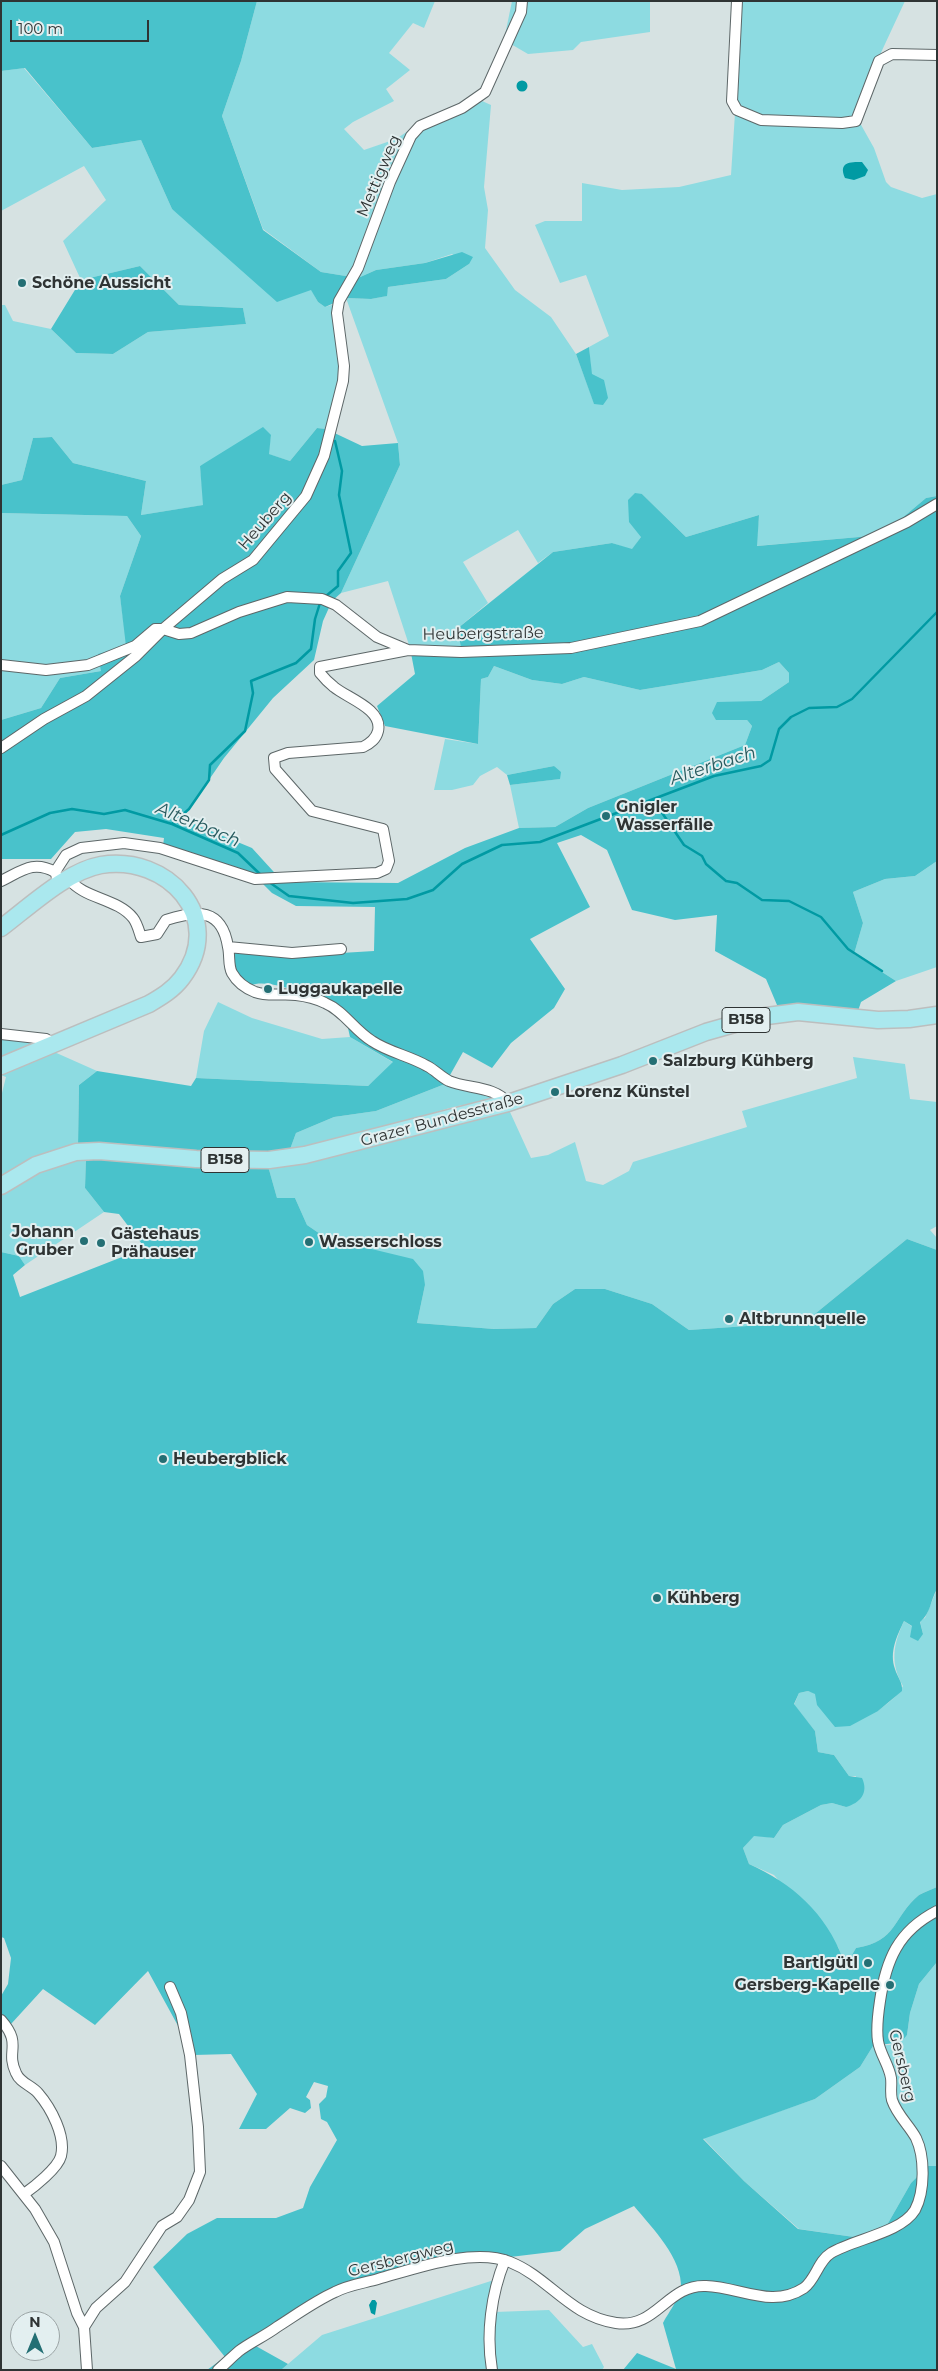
<!DOCTYPE html>
<html>
<head>
<meta charset="utf-8">
<style>
	body { margin:0 }
	#map { position:relative; width:938px; height:2371px; overflow:hidden; background:#d6e2e2; font-family:Montserrat,sans-serif }
	canvas { display:block }
	.frame { position:absolute; inset:0; border:2px solid #2f3434; pointer-events:none }
	.north { position:absolute; left:10px; top:2311px; width:50px; height:50px; box-sizing:border-box; background:#e3eff0; border:1px solid #9ba4a5; border-radius:50%; rotate:0deg; font-size:14px; font-weight:700; line-height:20px; text-align:center; color:#2f3434 }
	.north::after { content:''; display:block; margin:auto; width:18px; height:22px; background:#246f74; clip-path:polygon(50% 0,100% 100%,50% 72%,0 100%) }
	.scale { position:absolute; left:10px; top:20px; width:139px; height:22px; box-sizing:border-box; border:2px solid #2f3434; border-top:0; padding-left:6px; font-size:15px; line-height:18px; white-space:nowrap; color:#2f3434; -webkit-text-stroke:4px #e3eff0; paint-order:stroke }
</style>
</head>
<body>
<div id="map">
<canvas width="938" height="2371"></canvas>
<div class="frame"></div>
<div class="north">N</div>
<div class="scale">100 m</div>
</div>
<script>
const ctx = document.querySelector('canvas').getContext('2d');
ctx.lineJoin = 'round';
function fillPath(path, color) {
  ctx.fillStyle = color;
  ctx.fill(path, 'evenodd');
}
function stroke(path, color, width, dash) {
  ctx.strokeStyle = color;
  ctx.lineWidth = width;
  ctx.lineCap = dash ? 'butt' : 'round';
  ctx.setLineDash(dash || []);
  ctx.stroke(path);
}
function label(font, color, halo, rows, align = 'center') {
  ctx.font = font + ' Montserrat,sans-serif';
  ctx.lineWidth = 4;
  ctx.setLineDash([]);
  ctx.textBaseline = 'middle';
  ctx.strokeStyle = halo;
  ctx.fillStyle = color;
  for (const [text, x, y, turn = 0] of rows) {
    ctx.save();
    ctx.translate(x, y);
    ctx.rotate((+turn || 0) * Math.PI / 180);
    ctx.textAlign = isNaN(turn) ? turn : align;
    if (halo) ctx.strokeText(text, 0, 0);
    ctx.fillText(text, 0, 0);
    ctx.restore();
  }
}
fillPath(new Path2D(`
	M257 1H435L424 28 413 23 389 53 410 70 386 89 394 101 353 122 344 129 364 150 396 139 408 131 482 101 491 105 484 187 488 210 485 248 515 290 551 317 576 354 594 403 589 347 609 336 586 275 560 283 535 225 545 221H582V183L622 190 679 187 731 175 735 113 736 1H905L852 115 860 123 874 148 886 182 891 187 922 198 937 194V496L926 498 882 535 756 546 759 515 686 537 642 494 641 537 632 550 612 543 553 552 538 563 518 530 463 562 488 603 458 628 461 649 410 648 388 581 341 593 400 465 398 443 346 298 371 299 386 296 388 287 446 279 469 264 452 254 425 263 376 270 358 278 321 272 263 229 222 116 241 61Z
	M512 1H650V32L581 42 573 50 528 54 504 40Z
	M24 68 92 148 141 140 172 209 311 289 318 302 325 307 335 304 340 363 339 377 326 429 317 428 290 461 268 454 271 435 200 466 204 505 141 515 146 481 73 463 52 437 33 438 22 480 1 485V305H5L13 321 51 329 76 353 113 354 148 332 246 324 243 308 179 305 140 266 81 280 63 241 106 200 84 166 1 211V71Z
	M1 513 127 516 141 536 120 596 127 646 101 671 60 678 41 708 1 720Z
	M779 662 789 673V682L761 701 716 720H747L752 726 745 745 588 808 555 827 519 828 510 785 559 779 554 766 507 775 497 767 480 776 473 785 452 790H434L445 739 478 744 481 679 488 677 494 666 532 680 562 684 584 677 640 690 762 670Z
	M937 861V967L896 981 854 954 863 923 853 892 885 879 915 876Z
	M218 1002 252 1018 322 1039 350 1037 394 1063 368 1086 196 1078 204 1031Z
	M1 1037 43 1043 1 1061Z
	M52 1051 97 1071 79 1085 78 1146 1 1180V1097L6 1077 1 1075V1071Z
	M853 1057 905 1064 910 1099 937 1102V1226L930 1230 937 1238V1250L907 1239 805 1322 689 1330 652 1304 605 1289H575L553 1304 536 1328 494 1329 417 1323 425 1285 361 1248 326 1238 307 1225 295 1198H277L268 1166 504 1109 510 1112 531 1158 548 1155 575 1142 586 1181 603 1185 629 1171 633 1162 747 1127 742 1111 857 1078Z
	M445 1084 499 1098C469 1105 440 1106 415 1123L289 1152 296 1133 334 1117 376 1111Z
	M86 1158 85 1188 104 1212 25 1265 19 1256 1 1252V1194L47 1168Z
	M937 1589V1887C931 1890 924 1892 919 1895 892 1918 898 1941 856 1948L849 1960 843 1959 838 1947 774 1875 749 1864 743 1848 754 1835 774 1838 783 1825 821 1805 832 1803 846 1807 856 1776H849L834 1755 818 1752 815 1731 794 1705 799 1693 808 1691 878 1711C887 1703 897 1698 903 1686 890 1663 893 1645 904 1621L923 1634 920 1621 925 1618Z
	M937 1962V2166H928L911 2183 887 2225 854 2237 799 2229 744 2181 703 2138 815 2099 860 2067 873 2046 890 2045 907 2035 910 2013 919 1984Z
	M494 2280 495 2312 549 2310 583 2347 592 2344 604 2367 602 2370H281L322 2335Z`), '#8ddbe1');
fillPath(new Path2D(`
	M1 1H257L241 61 222 116 263 230 321 272 358 278 376 270 425 263 462 252 473 257 469 264 446 279 388 287 387 296 371 299 346 298 325 307 318 302 311 290 277 302 172 209 141 140 92 148 25 68 1 71Z
	M140 266 179 305 243 308 246 324 148 332 113 354 76 353 51 329 81 280Z
	M589 347 592 374 604 380 608 398 603 405 594 404 576 354Z
	M263 427 271 435 269 454 290 461 317 428 326 429 362 446 398 443 400 465 341 593 332 601 323 621 314 660 273 698 224 758 182 819 252 848 283 882 398 883 465 848 519 828 555 827 588 808 745 745 752 726 747 720H716L712 713 717 702 761 701 789 682V673L779 662 762 670 640 690 584 677 562 684 532 680 494 666 488 677 481 679 478 744 385 726 377 706 415 674 410 648 461 649 458 628 553 552 612 543 632 549 641 537 629 522 628 500 635 493 642 494 686 537 759 515 757 546 882 535 926 498 937 496V861L915 876 885 879 853 892 863 923 854 954 896 981 861 1002 858 1011 777 1005 766 979 715 951 717 915 675 920 632 910 607 850 581 835 557 843 590 907 530 939 565 989 554 1008 511 1043 492 1068 463 1052 445 1084 376 1111 334 1117 296 1133 289 1152 262 1154 78 1146 79 1085 97 1071 191 1086 196 1078 368 1086 393 1062 350 1037 344 1010C322 1001 272 977 251 985L235 972 231 951 292 956 374 951 375 907 296 906 272 893 257 878 163 846 164 838 106 829 75 832 51 859H1V720L41 708 60 678 101 671 98 654 126 646 120 596 141 536 127 516 1 513V485L22 480 33 438 52 437 73 463 146 481 141 515 203 505 200 466Z
	M554 766 561 772 560 779 510 785 507 775Z
	M86 1158 268 1166 277 1198H295L307 1225 326 1238 413 1259 423 1271 425 1285 417 1323 494 1329 536 1328 553 1304 575 1289H605L652 1304 689 1330 805 1322 907 1239 937 1250V1589C930 1601 931 1613 920 1622L923 1634 918 1641 910 1637 912 1626 904 1621C897 1636 889 1652 895 1669 897 1676 903 1683 902 1691L878 1711 850 1726 835 1727 817 1705 815 1694 808 1691 799 1693 794 1704 815 1731 818 1752 834 1755 849 1776 862 1778C869 1793 860 1803 846 1807L832 1803 821 1805 783 1825 774 1838 754 1836 743 1848 749 1864C792 1883 826 1913 843 1959L849 1960 856 1948C898 1941 892 1918 919 1895 924 1892 931 1890 937 1887V1962L919 1984 910 2013 907 2035 901 2042 873 2046 860 2067 815 2099 703 2139 744 2181 798 2229 854 2237 887 2225 911 2183 928 2166H937V2370H623L637 2353 676 2369 663 2323C667 2315 680 2297 681 2289 683 2258 652 2228 634 2206L585 2229 560 2251 510 2257 480 2256 342 2284 254 2345 288 2364 281 2370H207L225 2357 153 2267 187 2234 217 2218H276L303 2208 310 2187 337 2140 327 2122 321 2119 319 2104 326 2097 328 2086 314 2082 306 2097 310 2100 311 2108 305 2113 290 2108 266 2129H239L257 2094 231 2054 194 2055 148 1971 95 2025 43 1989 11 2024 1 2015V1996L8 1984 11 1958 4 1938 1 1937V1252L19 1256 25 1265 13 1275 20 1297 145 1248 119 1214 104 1212 85 1188Z`), '#49c2cb');
fillPath(new Path2D(`
	M516.5 86a5.5 5.5 0 1 1 11 0a5.5 5.5 0 1 1-11 0Z
	M862 162 868 170 865 176 854 180 845 178C838 162 850 162 862 162Z
	M372 2300H375L377 2303 375 2315 371 2313 369 2305Z`), '#009aa3');
stroke(new Path2D(`
	M326 596 338 586V571L351 553 339 495 342 471 335 441
	M654 801 684 845 702 856 706 864 726 881 737 883 762 900 789 901 821 917 848 949 882 971
	M172 824 189 809 209 780 210 765 245 731 253 693 251 681 296 663 311 649 315 619 320 603
	M1 835 50 813 72 809 104 814 125 810 172 824 238 853 261 875
	M269 882 289 896 353 903 407 899 433 890 462 864 502 845 540 842 714 776 761 766 770 760 779 729 791 717 809 708 837 707 852 699 937 612`), '#009aa3', 2.5);
const street = new Path2D(`
	M737 1 732 101 737 110 761 120 842 123 856 121 879 61 892 54 937 55
	M1 665 46 670 88 665 135 646 155 629H163L179 634 191 633 239 612 287 597 322 599 336 605 377 637 408 650 461 652 571 648 700 621 907 522 937 504
	M1 748 44 719 86 696 136 656 163 629 222 579 253 560 306 496 324 456 343 381 344 366 337 313 339 301 358 268 390 182 411 136 420 126 462 108 485 92 521 12 522 1
	M55 872 66 855 81 848 124 843 160 848 255 879 377 873 386 869 389 861 383 829 312 811 275 769 274 758 288 753 363 747C371 743 376 739 378 731 383 709 347 698 334 687 329 683 324 678 320 673V667L408 650
	M69 879C84 899 117 898 133 918 137 923 139 931 141 937L157 934 166 920C197 910 222 908 228 947 230 955 228 966 232 973 237 982 245 988 255 992 269 997 282 993 296 995 305 996 317 999 325 1003 344 1011 354 1030 372 1041 388 1052 410 1056 427 1066 435 1070 441 1077 449 1081 468 1089 495 1086 508 1103
	M1 881C22 871 33 860 55 872L57 877
	M228 947 292 953 341 949
	M1 1034 46 1039 54 1044
	M1 2020C23 2045 5 2050 16 2073 20 2083 31 2085 38 2093 51 2108 66 2136 61 2156 58 2168 34 2187 24 2194
	M1 2166 35 2209 54 2242 77 2313 84 2327 87 2370
	M84 2327 96 2308 125 2282 162 2226 177 2217 189 2200 200 2172 198 2127 190 2055 181 2013 170 1987
	M218 2370C225 2364 232 2357 239 2351 251 2342 265 2336 277 2327 296 2315 315 2301 335 2292 348 2285 364 2283 378 2279 414 2269 473 2247 510 2262 550 2278 569 2316 616 2323 657 2329 667 2284 706 2286 740 2287 772 2309 804 2288 816 2279 818 2261 831 2253 854 2239 901 2233 915 2210 925 2191 925 2157 916 2138 909 2125 897 2115 892 2100 890 2093 892 2085 891 2078 889 2065 880 2054 878 2041 876 2028 878 2014 880 2001 886 1960 898 1931 937 1911
	M492 2370C486 2334 491 2294 505 2260`);
const primary = new Path2D(`
	M1 928C29 907 67 871 101 865 167 854 227 918 182 978 173 990 161 997 149 1004L1 1066
	M1 1186 36 1165 76 1152 99 1151 196 1159 269 1160 305 1155 508 1103 622 1065 706 1032 759 1017 798 1012 878 1020 909 1019 937 1015`);
stroke(street, '#5d6768', 12);
stroke(primary, '#bcbebe', 19);
stroke(street, '#fff', 10);
stroke(primary, '#aae8ee', 16);
for (const [x, y, r, color] of [
	[22,283,5,"#246f74"],
	[606,816,5,"#246f74"],
	[268,989,5,"#246f74"],
	[653,1061,5,"#246f74"],
	[555,1092,5,"#246f74"],
	[84,1241,5,"#246f74"],
	[309,1242,5,"#246f74"],
	[101,1243,5,"#246f74"],
	[729,1319,5,"#246f74"],
	[163,1459,5,"#246f74"],
	[657,1598,5,"#246f74"],
	[868,1963,5,"#246f74"],
	[890,1985,5,"#246f74"]
]) {
  const dot = new Path2D();
  dot.arc(x, y, r, 0, 2 * Math.PI);
  ctx.fillStyle = color;
  ctx.fill(dot);
  stroke(dot, '#e3eff0', 2);
}
for (const [x, y, w] of [
	[746,1020,48],
	[225,1160,48]
]) {
  const box = new Path2D();
  box.roundRect(x - w / 2, y - 12.5, w, 25, 4);
  ctx.fillStyle = '#e3eff0';
  ctx.fill(box);
  stroke(box, '#2f3434', 1);
}
label('bold 15px', '#2f3434', null, [
	["B158",746,1020],
	["B158",225,1160]
]);
label('16px', '#2f3434', '#e3eff0', [
	["Mettigweg",379,176,-67],
	["Heuberg",265,521,-49],
	["Heubergstraße",483,634,-1],
	["Grazer Bundesstraße",442,1120,-15],
	["Gersberg",902,2066,77],
	["Gersbergweg",401,2259,-14]
]);
label('bold 16px', '#2f3434', '#e3eff0', [
	["Schöne Aussicht",32,283],
	["Gnigler",616,807],
	["Wasserfälle",616,825],
	["Luggaukapelle",278,989],
	["Salzburg Kühberg",663,1061],
	["Lorenz Künstel",565,1092],
	["Johann",74,1232,"right"],
	["Gruber",74,1250,"right"],
	["Gästehaus",111,1234],
	["Prähauser",111,1252],
	["Wasserschloss",319,1242],
	["Altbrunnquelle",739,1319],
	["Heubergblick",173,1459],
	["Kühberg",667,1598],
	["Bartlgütl",858,1963,"right"],
	["Gersberg-Kapelle",880,1985,"right"]
], 'left');
label('italic 18px', '#285b5f', '#e3eff0', [
	["Alterbach",713,766,-18],
	["Alterbach",198,825,23]
]);
</script>
</body>
</html>
